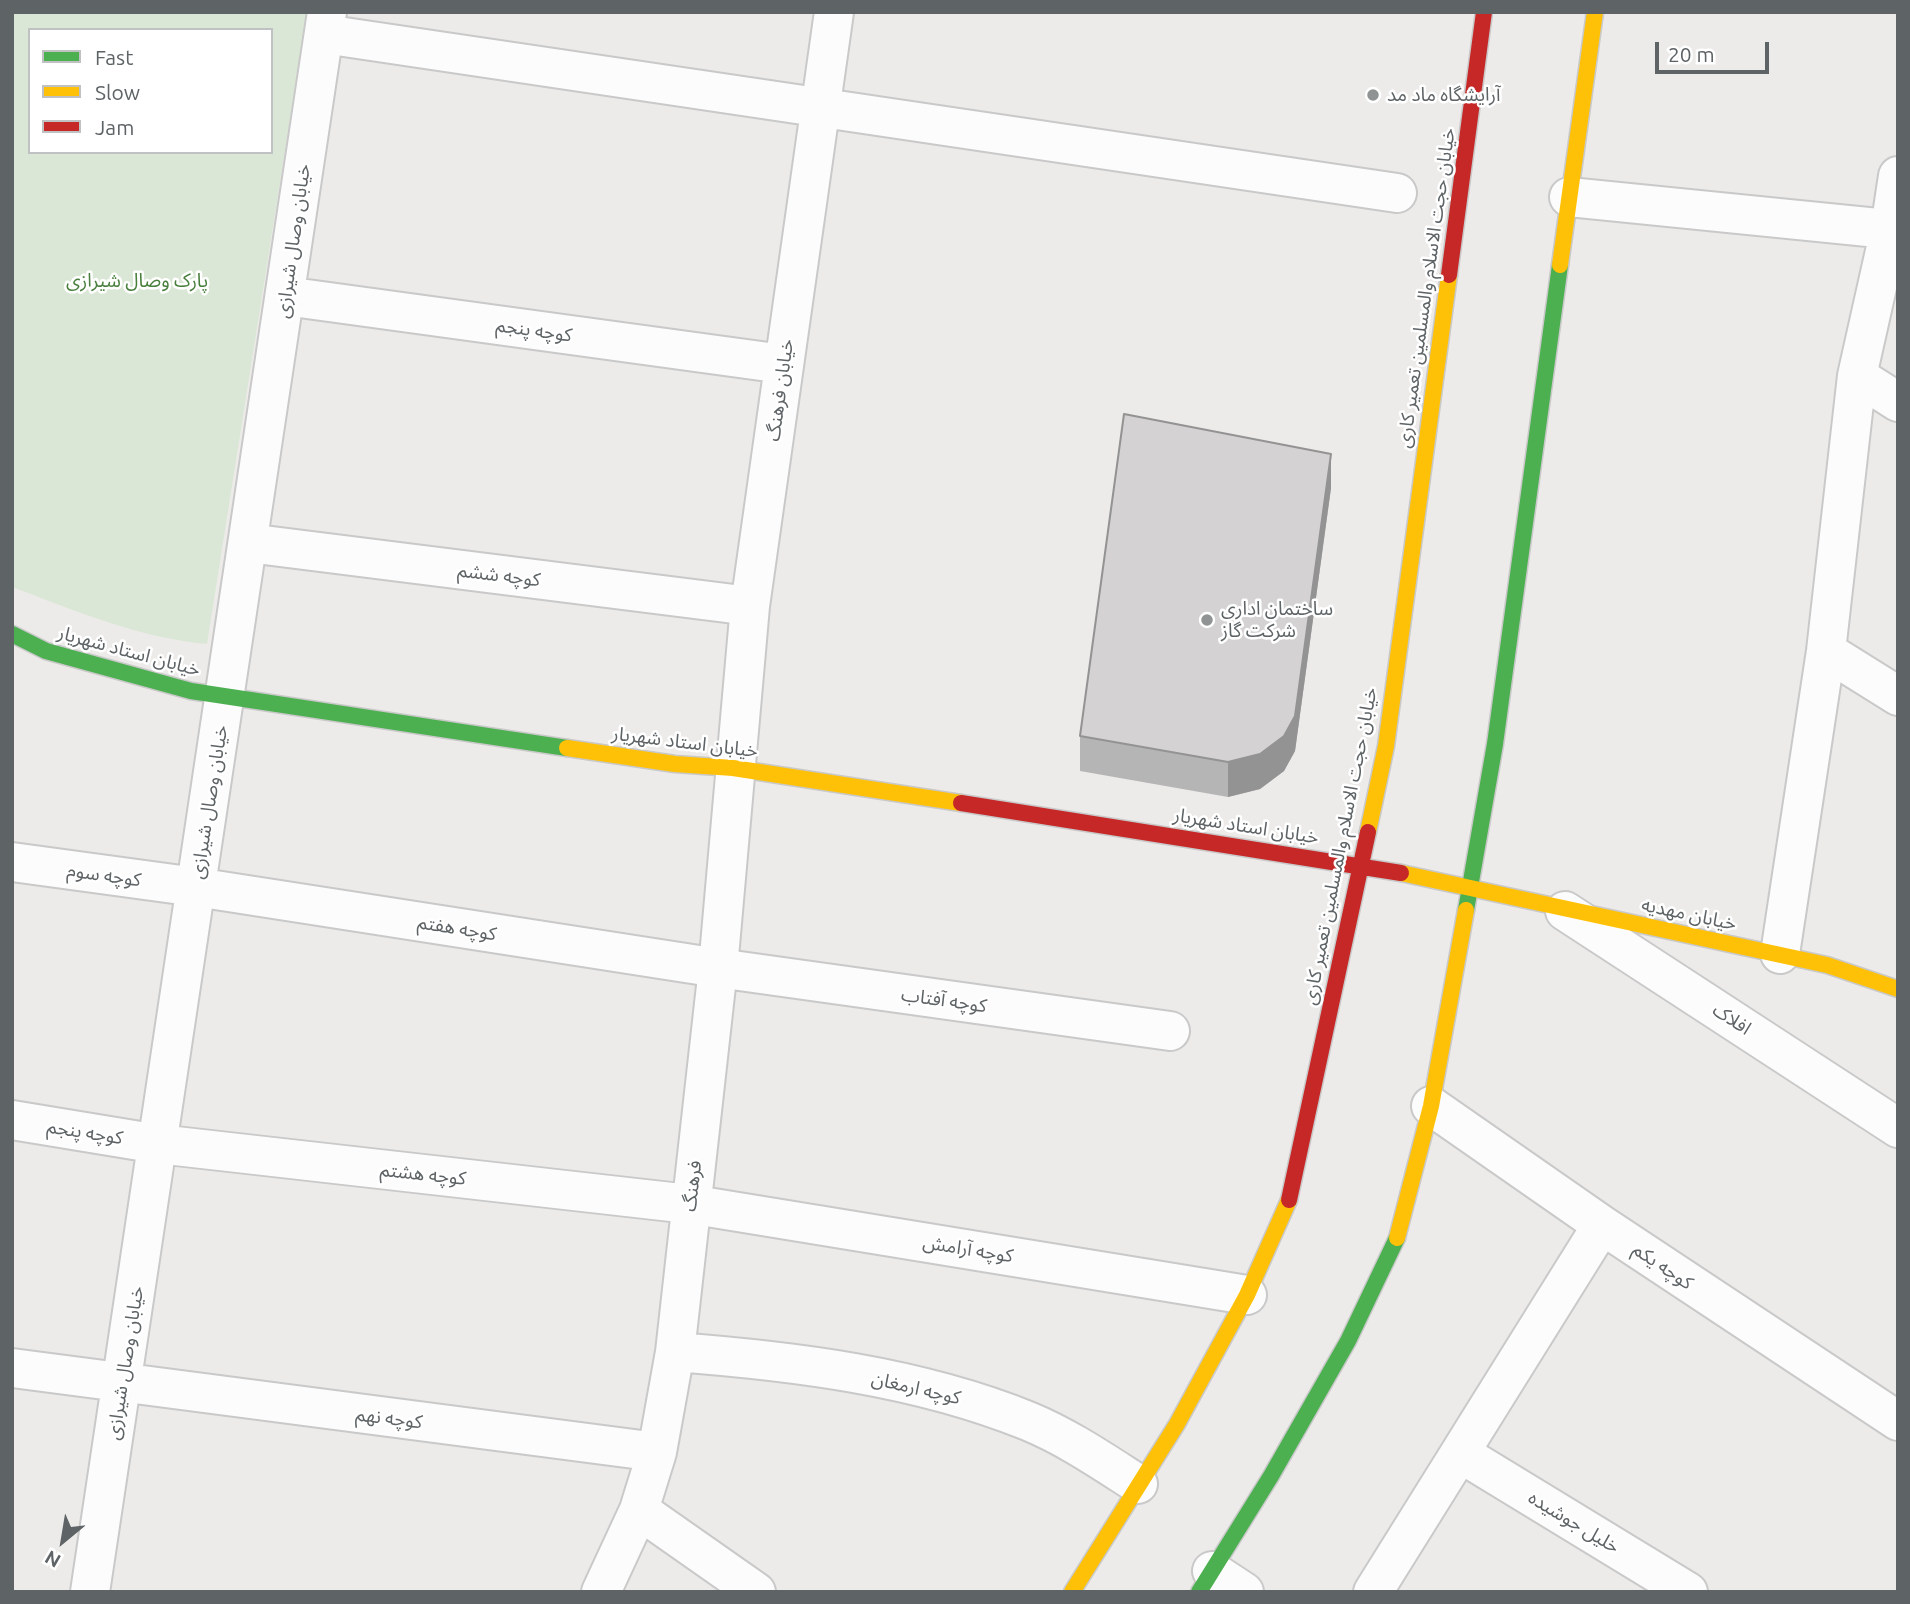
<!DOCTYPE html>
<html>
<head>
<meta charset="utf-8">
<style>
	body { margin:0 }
	#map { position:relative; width:1910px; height:1604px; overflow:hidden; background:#edebe9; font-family:Ubuntu,sans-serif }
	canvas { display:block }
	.frame { position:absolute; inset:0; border:14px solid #5e6366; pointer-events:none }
	.legend { position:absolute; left:28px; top:28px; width:245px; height:126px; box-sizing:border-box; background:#fff; border:2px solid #bfc1c2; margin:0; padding:9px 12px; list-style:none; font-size:21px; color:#5e6366 }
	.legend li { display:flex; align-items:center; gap:14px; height:35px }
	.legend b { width:35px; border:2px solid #bfc1c2 }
	.north { position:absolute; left:28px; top:1506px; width:70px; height:70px; -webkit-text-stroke:5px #fff; paint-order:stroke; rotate:210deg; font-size:19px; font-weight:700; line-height:28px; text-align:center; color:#5e6366 }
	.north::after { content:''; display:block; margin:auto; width:24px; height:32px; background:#5e6366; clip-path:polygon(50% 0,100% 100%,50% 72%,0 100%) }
	.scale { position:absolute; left:1655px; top:42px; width:114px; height:32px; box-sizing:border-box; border:4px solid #5e6366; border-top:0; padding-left:9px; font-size:21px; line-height:24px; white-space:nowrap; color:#5e6366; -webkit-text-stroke:5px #fff; paint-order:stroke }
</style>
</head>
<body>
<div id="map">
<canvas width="1910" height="1604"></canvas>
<div class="frame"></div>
<ul class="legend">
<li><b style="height:9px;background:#4caf50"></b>Fast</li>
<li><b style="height:9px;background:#ffc107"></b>Slow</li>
<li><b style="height:9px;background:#c62828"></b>Jam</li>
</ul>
<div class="north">N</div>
<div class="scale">20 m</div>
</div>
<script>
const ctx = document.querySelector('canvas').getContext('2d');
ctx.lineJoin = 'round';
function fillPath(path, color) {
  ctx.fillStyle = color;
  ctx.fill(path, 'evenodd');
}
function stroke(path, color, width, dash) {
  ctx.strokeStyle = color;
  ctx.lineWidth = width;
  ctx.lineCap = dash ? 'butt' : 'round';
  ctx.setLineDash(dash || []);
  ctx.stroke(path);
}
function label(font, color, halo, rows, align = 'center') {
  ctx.font = font + ' Ubuntu,"Noto Sans Arabic",sans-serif';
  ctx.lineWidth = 5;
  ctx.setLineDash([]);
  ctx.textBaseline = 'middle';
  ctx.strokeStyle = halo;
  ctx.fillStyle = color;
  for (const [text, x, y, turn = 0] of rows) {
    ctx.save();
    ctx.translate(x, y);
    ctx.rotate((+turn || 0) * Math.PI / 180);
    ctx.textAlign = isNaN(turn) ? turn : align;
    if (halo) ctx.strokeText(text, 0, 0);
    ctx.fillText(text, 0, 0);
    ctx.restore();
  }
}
fillPath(new Path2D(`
	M12 12H307L207 644C139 638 76 611 12 587ZM30 30H271V152H30Z`), '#dbe7d6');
const street = new Path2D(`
	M324 34 1397 193
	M1569 197 1898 230
	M285 296 783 364
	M1857 376 1898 402
	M248 543 750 606
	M1826 651 1898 696
	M12 862 196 887 718 968 1170 1031
	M1565 911 1898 1128
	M1780 954 1826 651 1857 376 1890 229 1898 176
	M1431 1106 1602 1225 1898 1421
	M12 1120 158 1144 689 1204 1247 1295
	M675 1352C793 1361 917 1376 1028 1421 1067 1437 1102 1461 1138 1484
	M12 1368 657 1452
	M1460 1453 1688 1592
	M639 1510 756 1592
	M1212 1571 1244 1592
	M90 1592 327 12
	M601 1592 639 1510 657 1452 675 1352 718 968 750 606 834 12
	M1373 1592 1602 1225`);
const fast = new Path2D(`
	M12 634 46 651 191 691 567 748
	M1466 910 1495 744 1560 265
	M1199 1592 1271 1476 1348 1341 1397 1238`);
const slow = new Path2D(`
	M1560 265 1595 12
	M567 748 675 764 733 768 961 803
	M1368 832 1386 746 1449 275
	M1401 873 1827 965 1898 989
	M1397 1238 1431 1106 1466 910
	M1072 1592 1177 1424 1247 1295 1289 1200`);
const jam = new Path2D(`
	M1449 275 1484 12
	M961 803 1401 873
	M1289 1200 1368 832`);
stroke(street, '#cac9c9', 42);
stroke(fast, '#c9c9c9', 19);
stroke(slow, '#c9c9c9', 19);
stroke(jam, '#c9c9c9', 19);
stroke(street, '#fcfcfc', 38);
stroke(fast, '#4caf50', 16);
stroke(slow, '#ffc107', 16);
stroke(jam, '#c62828', 16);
fillPath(new Path2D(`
	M1331 488 1295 751 1284 771 1260 789 1228 797 1080 771V736Z`), '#b6b5b5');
fillPath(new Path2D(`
	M1331 454V488L1295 751 1284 771 1260 789 1228 797V762Z`), '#949393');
const building = new Path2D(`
	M1124 414 1331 454 1295 716 1284 736 1260 754 1228 762 1080 736Z`);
fillPath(building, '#d4d2d2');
stroke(building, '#949393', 2);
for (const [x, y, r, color] of [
	[1373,95,7,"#909394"],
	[1207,620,7,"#909394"]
]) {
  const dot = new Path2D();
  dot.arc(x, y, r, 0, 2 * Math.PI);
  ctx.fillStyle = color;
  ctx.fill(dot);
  stroke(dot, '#fff', 2.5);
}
label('19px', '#5e6366', '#fff', [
	["آرایشگاه ماد مد",1387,95],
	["ساختمان اداری",1221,609],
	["شرکت گاز",1221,631]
], 'left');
label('19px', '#5e6366', '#fff', [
	["خیابان وصال شیرازی",293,241,-82],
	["خیابان حجت الاسلام والمسلمین تعمیر کاری",1426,288,-82],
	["کوچه پنجم",534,330,8],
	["خیابان فرهنگ",780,390,-82],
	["کوچه ششم",499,575,7],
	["خیابان استاد شهریار",129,651,15],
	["خیابان استاد شهریار",685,742,7],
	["خیابان وصال شیرازی",209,802,-81],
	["خیابان استاد شهریار",1246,826,9],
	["خیابان حجت الاسلام والمسلمین تعمیر کاری",1340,846,-79],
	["کوچه سوم",104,875,8],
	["خیابان مهدیه",1689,914,12],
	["کوچه هفتم",457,928,9],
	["کوچه آفتاب",944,1000,8],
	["افلاک",1732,1019,33],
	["کوچه پنجم",85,1132,9],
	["کوچه هشتم",423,1174,6],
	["فرهنگ",692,1186,-83],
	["کوچه آرامش",968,1249,9],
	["کوچه یکم",1663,1266,34],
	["خیابان وصال شیرازی",125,1363,-81],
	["کوچه ارمغان",916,1388,13],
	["کوچه نهم",389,1418,7],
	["خلیل جوشیده",1574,1522,31]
]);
label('19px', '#487f3c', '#fff', [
	["پارک وصال شیرازی",137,281]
]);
</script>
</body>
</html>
